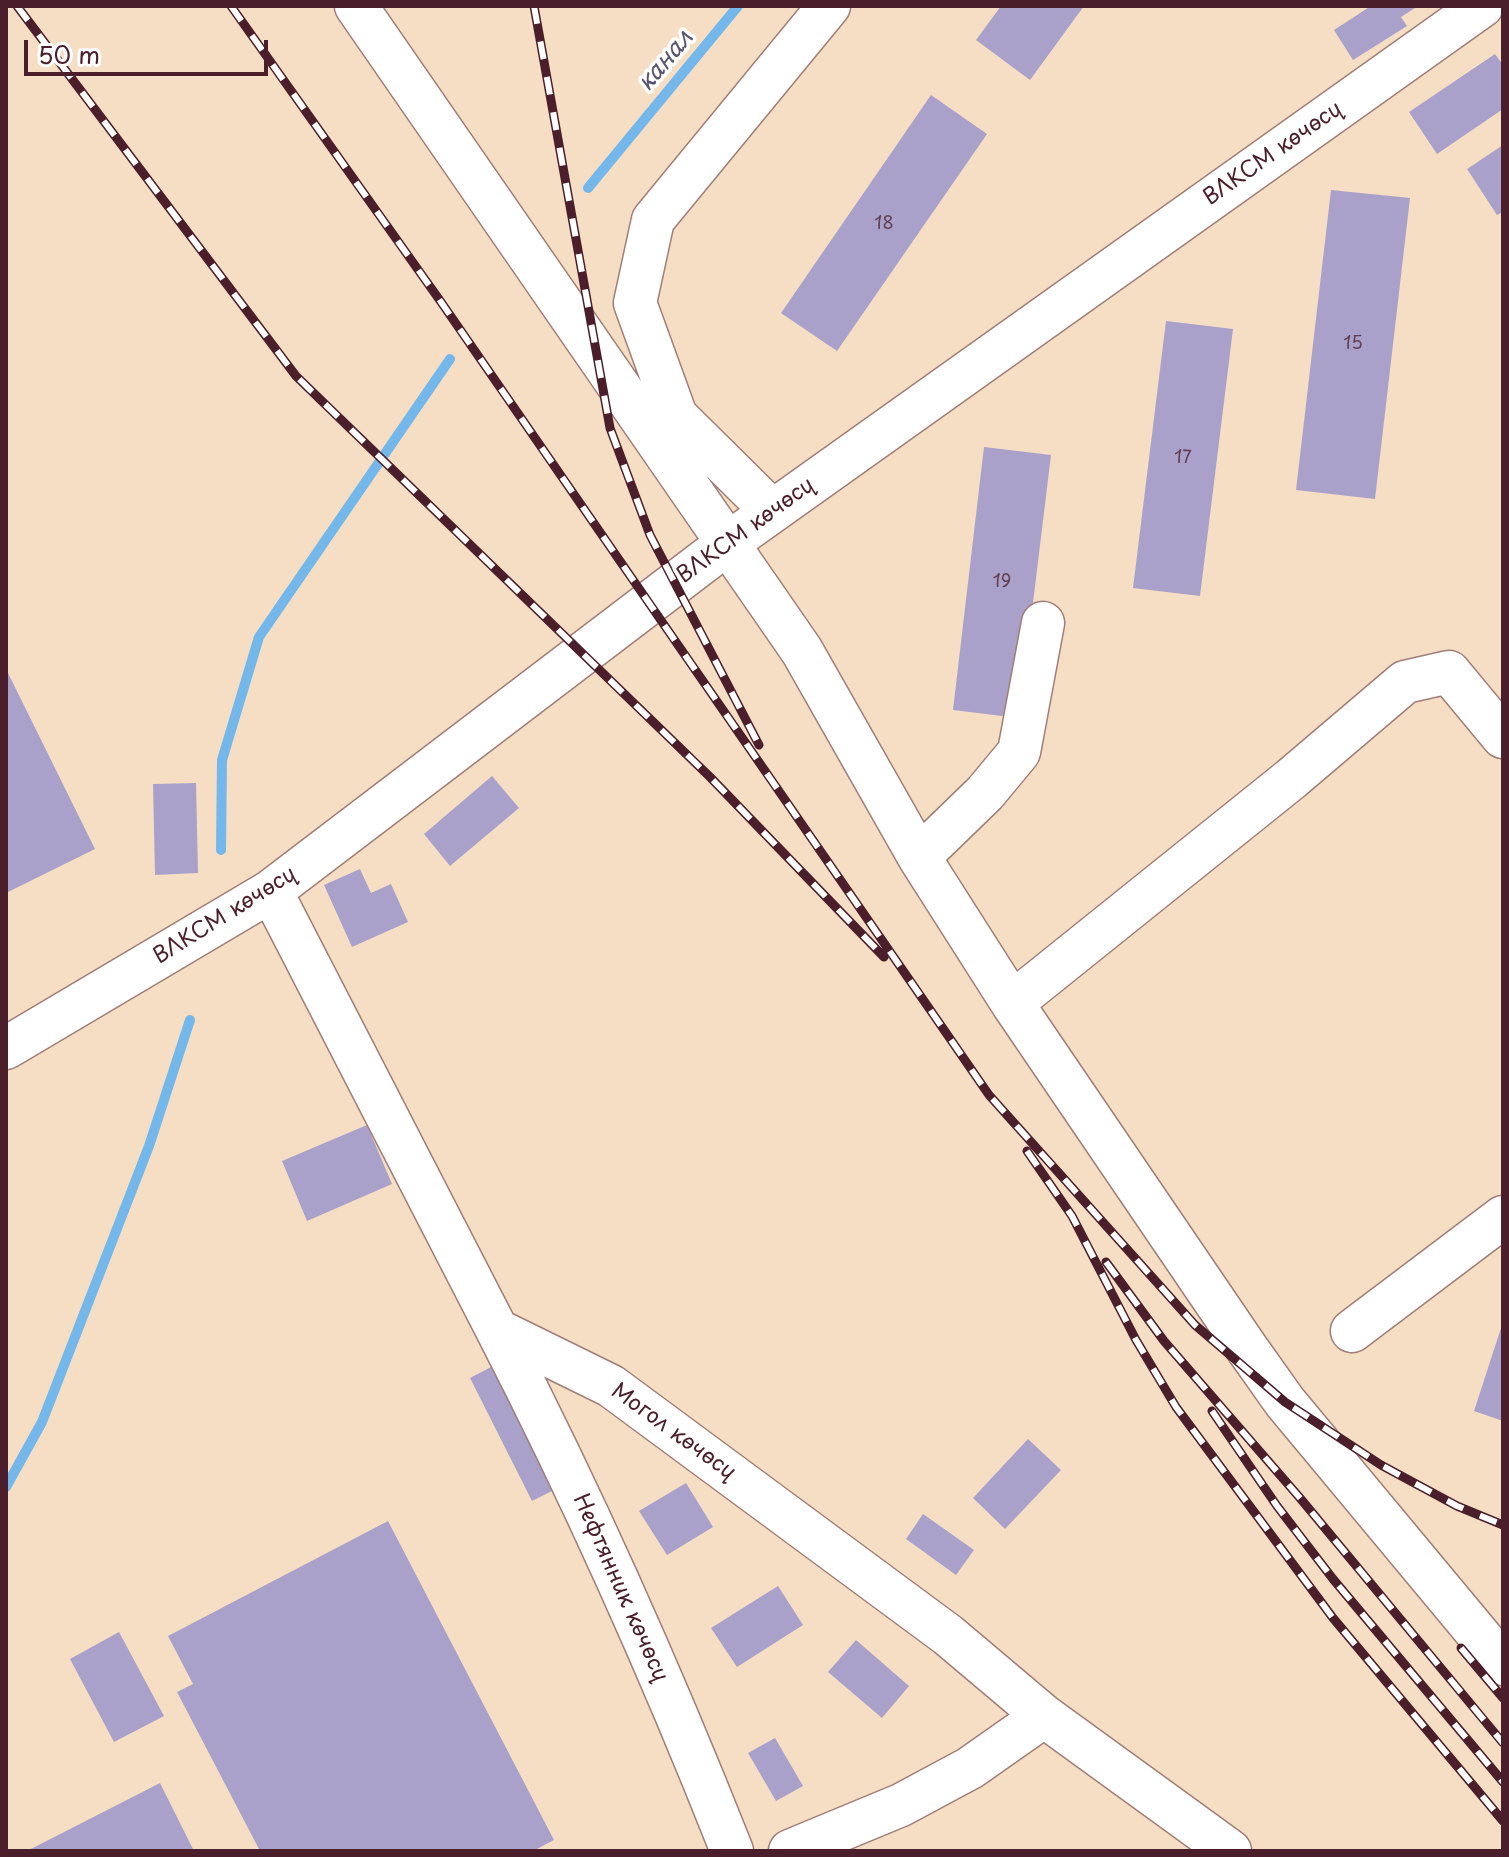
<!DOCTYPE html>
<html>
<head>
<meta charset="utf-8">
<style>
	body { margin:0 }
	#map { position:relative; width:1509px; height:1857px; overflow:hidden; background:#f5dec4; font-family:"Playpen Sans",sans-serif }
	canvas { display:block }
	.frame { position:absolute; inset:0; border:8px solid #4a1f2b; pointer-events:none }
	.scale { position:absolute; left:24px; top:40px; width:244px; height:36px; box-sizing:border-box; border:4px solid #4a1f2b; border-top:0; padding-left:10px; font-size:24px; line-height:28px; white-space:nowrap; color:#4a1f2b; -webkit-text-stroke:6px #fff; paint-order:stroke }
</style>
</head>
<body>
<div id="map">
<canvas width="1509" height="1857"></canvas>
<div class="frame"></div>
<div class="scale">50 m</div>
</div>
<script>
const ctx = document.querySelector('canvas').getContext('2d');
ctx.lineJoin = 'round';
function stroke(path, color, width, dash) {
  ctx.strokeStyle = color;
  ctx.lineWidth = width;
  ctx.lineCap = dash ? 'butt' : 'round';
  ctx.setLineDash(dash || []);
  ctx.stroke(path);
}
function fillPath(path, color) {
  ctx.fillStyle = color;
  ctx.fill(path, 'evenodd');
}
function label(font, color, halo, rows, align = 'center') {
  ctx.font = font + ' "Playpen Sans",sans-serif';
  ctx.lineWidth = 7;
  ctx.setLineDash([]);
  ctx.textBaseline = 'middle';
  ctx.strokeStyle = halo;
  ctx.fillStyle = color;
  for (const [text, x, y, turn = 0] of rows) {
    ctx.save();
    ctx.translate(x, y);
    ctx.rotate((+turn || 0) * Math.PI / 180);
    ctx.textAlign = isNaN(turn) ? turn : align;
    if (halo) ctx.strokeText(text, 0, 0);
    ctx.fillText(text, 0, 0);
    ctx.restore();
  }
}
stroke(new Path2D(`
	M588 188 738 6
	M221 850 222 760 259 637 450 359
	M6 1487 42 1422 149 1146 190 1020`), '#74b7ea', 10);
fillPath(new Path2D(`
	M1001 6H1084L1030 80 976 40Z
	M1371 6H1418L1401 17 1407 26 1353 60 1334 30Z
	M1495 54 1503 65V109L1437 154 1409 112Z
	M931 95 987 134 837 351 781 313Z
	M1503 145V212L1497 215 1467 169Z
	M1331 190 1410 198 1375 499 1296 490Z
	M1166 321 1233 329 1200 596 1133 588Z
	M984 447 1051 455 1019 718 953 710Z
	M6 669 95 849 6 893Z
	M492 776 519 808 450 866 424 834Z
	M196 783 198 873 155 875 153 784Z
	M360 869 371 893 391 884 408 922 352 947 324 885Z
	M367 1125 392 1184 307 1221 282 1161Z
	M1502 1325H1503V1421L1474 1411Z
	M496 1345 566 1484 532 1501 470 1378 491 1367 484 1351Z
	M1028 1439 1061 1470 1005 1529 973 1498Z
	M686 1483 713 1527 667 1555 639 1511Z
	M923 1514 974 1550 956 1575 906 1539Z
	M388 1521 554 1840 533 1851H260L177 1692 193 1684 168 1636Z
	M778 1586 803 1625 737 1667 711 1628Z
	M119 1632 164 1716 114 1742 70 1659Z
	M856 1640 909 1686 882 1718 828 1672Z
	M775 1738 803 1786 776 1801 748 1753Z
	M160 1783 194 1851H27Z`), '#aaa1cb');
const minor = new Path2D(`
	M356 6 802 651 919 857 1012 1003 1246 1347 1285 1402 1503 1664
	M772 511 676 416 635 303 653 220 829 6
	M919 857 985 793 1019 752 1043 623
	M271 891 497 1330 611 1386 948 1635 1044 1716 1230 1851
	M1012 1003 1291 779 1405 682 1449 672 1503 737
	M6 1048 271 891 728 543 1482 6
	M497 1330C584 1499 662 1674 732 1851
	M1352 1331 1503 1217
	M790 1851 901 1805 970 1768 1044 1716`);
stroke(minor, '#a07e78', 45);
stroke(minor, '#fff', 42);
const rail = new Path2D(`
	M17 6 296 376 710 777 884 957
	M231 6 441 302 989 1095 1195 1325 1285 1402 1381 1465 1457 1506 1503 1525
	M534 6 610 428 650 535 759 745
	M1027 1151 1072 1216 1136 1340 1176 1407 1333 1618 1503 1821
	M1106 1262 1164 1341 1300 1498 1503 1743
	M1212 1411 1277 1506 1333 1579 1503 1782
	M1461 1648 1503 1698`);
stroke(rail, '#4a1f2b', 9);
stroke(rail, '#fff', 6, [18]);
label('18px', '#624053', null, [
	["18",884,224],
	["15",1353,344],
	["17",1183,458],
	["19",1002,582]
]);
label('22px', '#4a1f2b', '#fff', [
	["ВЛКСМ көчөсү",1273,154,-35],
	["ВЛКСМ көчөсү",746,531,-36],
	["ВЛКСМ көчөсү",225,916,-32],
	["Могол көчөсү",673,1432,36],
	["Нефтянник көчөсү",620,1588,66]
]);
label('italic 24px', '#59546e', '#fff', [
	["канал",666,61,-50]
]);
</script>
</body>
</html>
